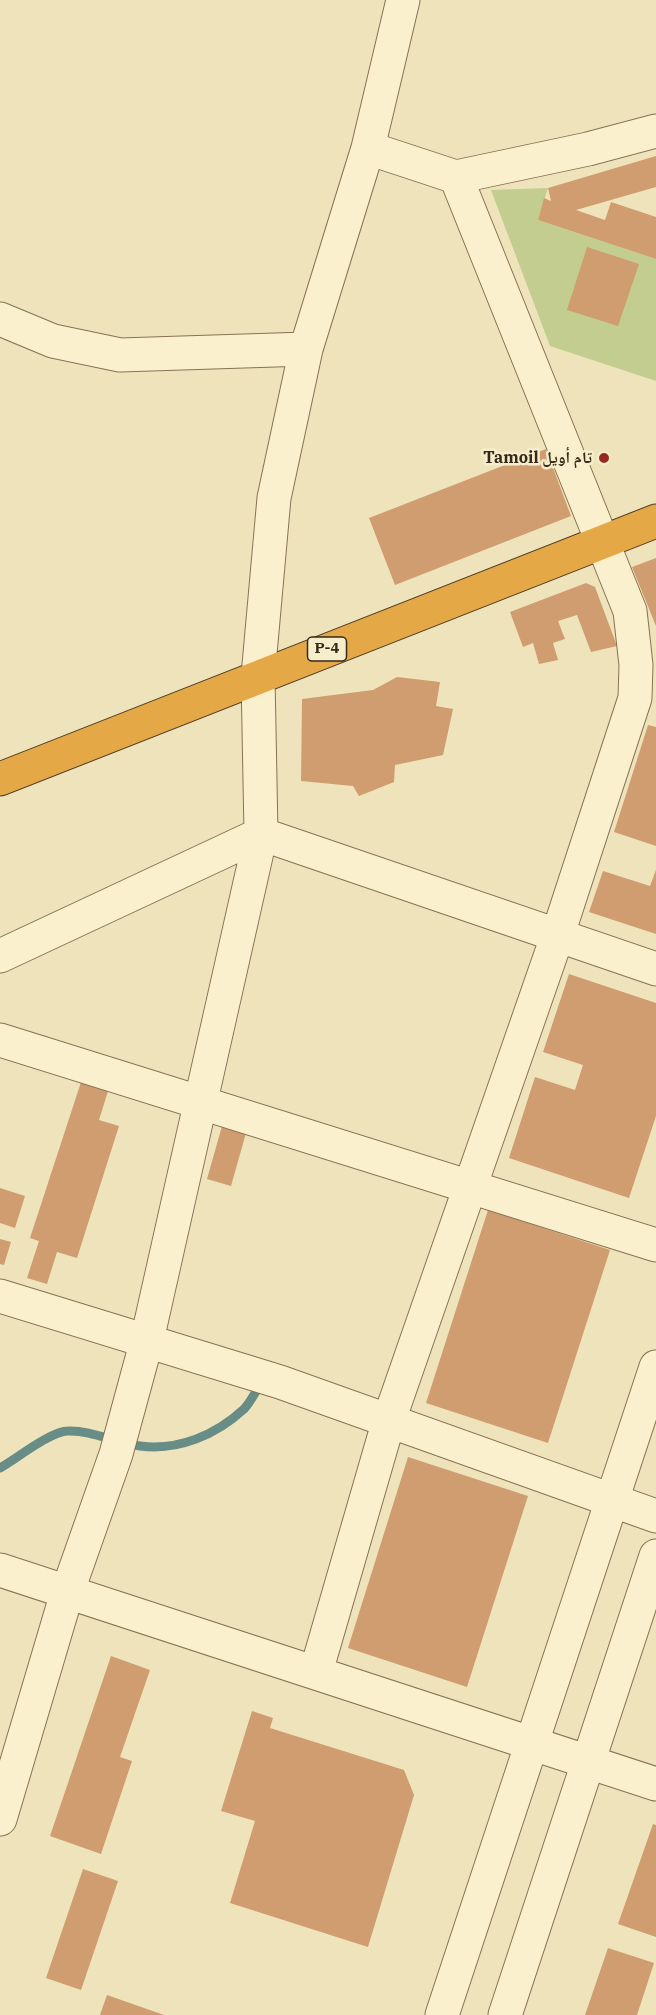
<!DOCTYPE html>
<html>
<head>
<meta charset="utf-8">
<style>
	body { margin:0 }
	canvas { display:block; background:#efe3bb }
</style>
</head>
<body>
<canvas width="656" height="2015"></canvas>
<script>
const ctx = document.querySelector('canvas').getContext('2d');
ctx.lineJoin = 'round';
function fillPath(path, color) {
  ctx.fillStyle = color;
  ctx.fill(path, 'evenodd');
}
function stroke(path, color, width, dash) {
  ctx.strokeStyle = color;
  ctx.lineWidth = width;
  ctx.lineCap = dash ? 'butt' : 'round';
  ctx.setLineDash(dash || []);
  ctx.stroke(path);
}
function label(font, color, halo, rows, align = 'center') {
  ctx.font = font + ' "IBM Plex Serif","Noto Naskh Arabic",serif';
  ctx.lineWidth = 5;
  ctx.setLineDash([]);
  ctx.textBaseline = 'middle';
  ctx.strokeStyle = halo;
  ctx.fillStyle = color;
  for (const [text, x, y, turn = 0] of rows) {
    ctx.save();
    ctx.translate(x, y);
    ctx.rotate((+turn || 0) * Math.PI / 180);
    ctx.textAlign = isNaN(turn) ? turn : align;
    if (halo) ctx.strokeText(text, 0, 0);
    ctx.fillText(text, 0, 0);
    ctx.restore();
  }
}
fillPath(new Path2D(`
	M548 188 538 220 656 259V381L550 346 491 190Z`), '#c2cd8f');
stroke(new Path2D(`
	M0 1468C16 1459 51 1431 68 1431 91 1430 116 1443 140 1446 178 1451 216 1435 244 1409 251 1402 256 1390 262 1382`), '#678d86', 9);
fillPath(new Path2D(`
	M656 156V187L576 210 605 220 611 202 656 217V259L538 220 544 198 551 201 548 188Z
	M587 247 639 264 618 326 567 310Z
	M546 449 571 516 395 585 369 518Z
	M656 558V626L632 567Z
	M586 583 595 587 617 646 591 652 577 615 558 621 565 639 553 643 558 660 539 664 533 643 523 647 510 612Z
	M397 677 440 682 436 706 453 709 443 755 395 765 394 782 359 796 353 786 301 781 302 699 373 690Z
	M648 725 656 727V846L614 832Z
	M656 870V934L589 912 603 871 650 886Z
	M569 974 656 1003V1116L629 1198 509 1158 535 1077 575 1090 583 1065 543 1052Z
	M82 1079 109 1088 99 1120 119 1126 77 1258 57 1252 47 1284 27 1278 39 1241 30 1238Z
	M222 1126 246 1133 231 1186 207 1179Z
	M0 1188 25 1196 15 1228 0 1223Z
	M488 1210 610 1250 548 1443 426 1403Z
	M0 1239 11 1242 4 1265 0 1264Z
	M408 1457 528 1496 467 1687 348 1648Z
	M111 1656 150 1670 120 1757 132 1761 101 1854 50 1836Z
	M252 1711 273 1718 270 1728 404 1770 414 1795 368 1947 230 1903 255 1821 221 1811Z
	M653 1824 656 1825V1937L618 1924Z
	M83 1869 118 1881 81 1990 46 1978Z
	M608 1948 654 1963 637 2015H585Z
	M107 1995 164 2015H100Z`), '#cf9d6f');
const minor = new Path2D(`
	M368 148 456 177 588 149 656 131
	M0 319 53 341 120 355 306 349
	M0 956 261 834 656 969
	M0 1040 656 1245
	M0 1296 280 1382 656 1516
	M0 1570 656 1784
	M316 1672 389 1420 557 937 635 698 636 665 630 611 456 177
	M0 1819 67 1593 116 1454 147 1340 261 834 258 676 274 498 306 349 368 148 403 0
	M442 2015 656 1367
	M505 2015 656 1556`);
const highway = new Path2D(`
	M0 779 656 521`);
stroke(minor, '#877254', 35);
stroke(highway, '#544029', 35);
stroke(minor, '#faf0ce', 33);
stroke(highway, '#e4a946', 33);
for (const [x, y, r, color] of [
	[604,458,6,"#982922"]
]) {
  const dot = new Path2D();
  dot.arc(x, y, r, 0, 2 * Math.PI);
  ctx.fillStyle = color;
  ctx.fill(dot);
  stroke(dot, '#f6edcb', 2);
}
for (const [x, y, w] of [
	[327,649,39]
]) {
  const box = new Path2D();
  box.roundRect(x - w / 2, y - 12, w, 24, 4.5);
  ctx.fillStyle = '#f6edcb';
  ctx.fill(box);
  stroke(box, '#35291a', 1.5);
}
label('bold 15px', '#35291a', null, [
	["P-4",327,649]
]);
label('bold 16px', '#35291a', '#f6edcb', [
	["Tamoil تام أويل",592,458]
], 'right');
</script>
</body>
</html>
